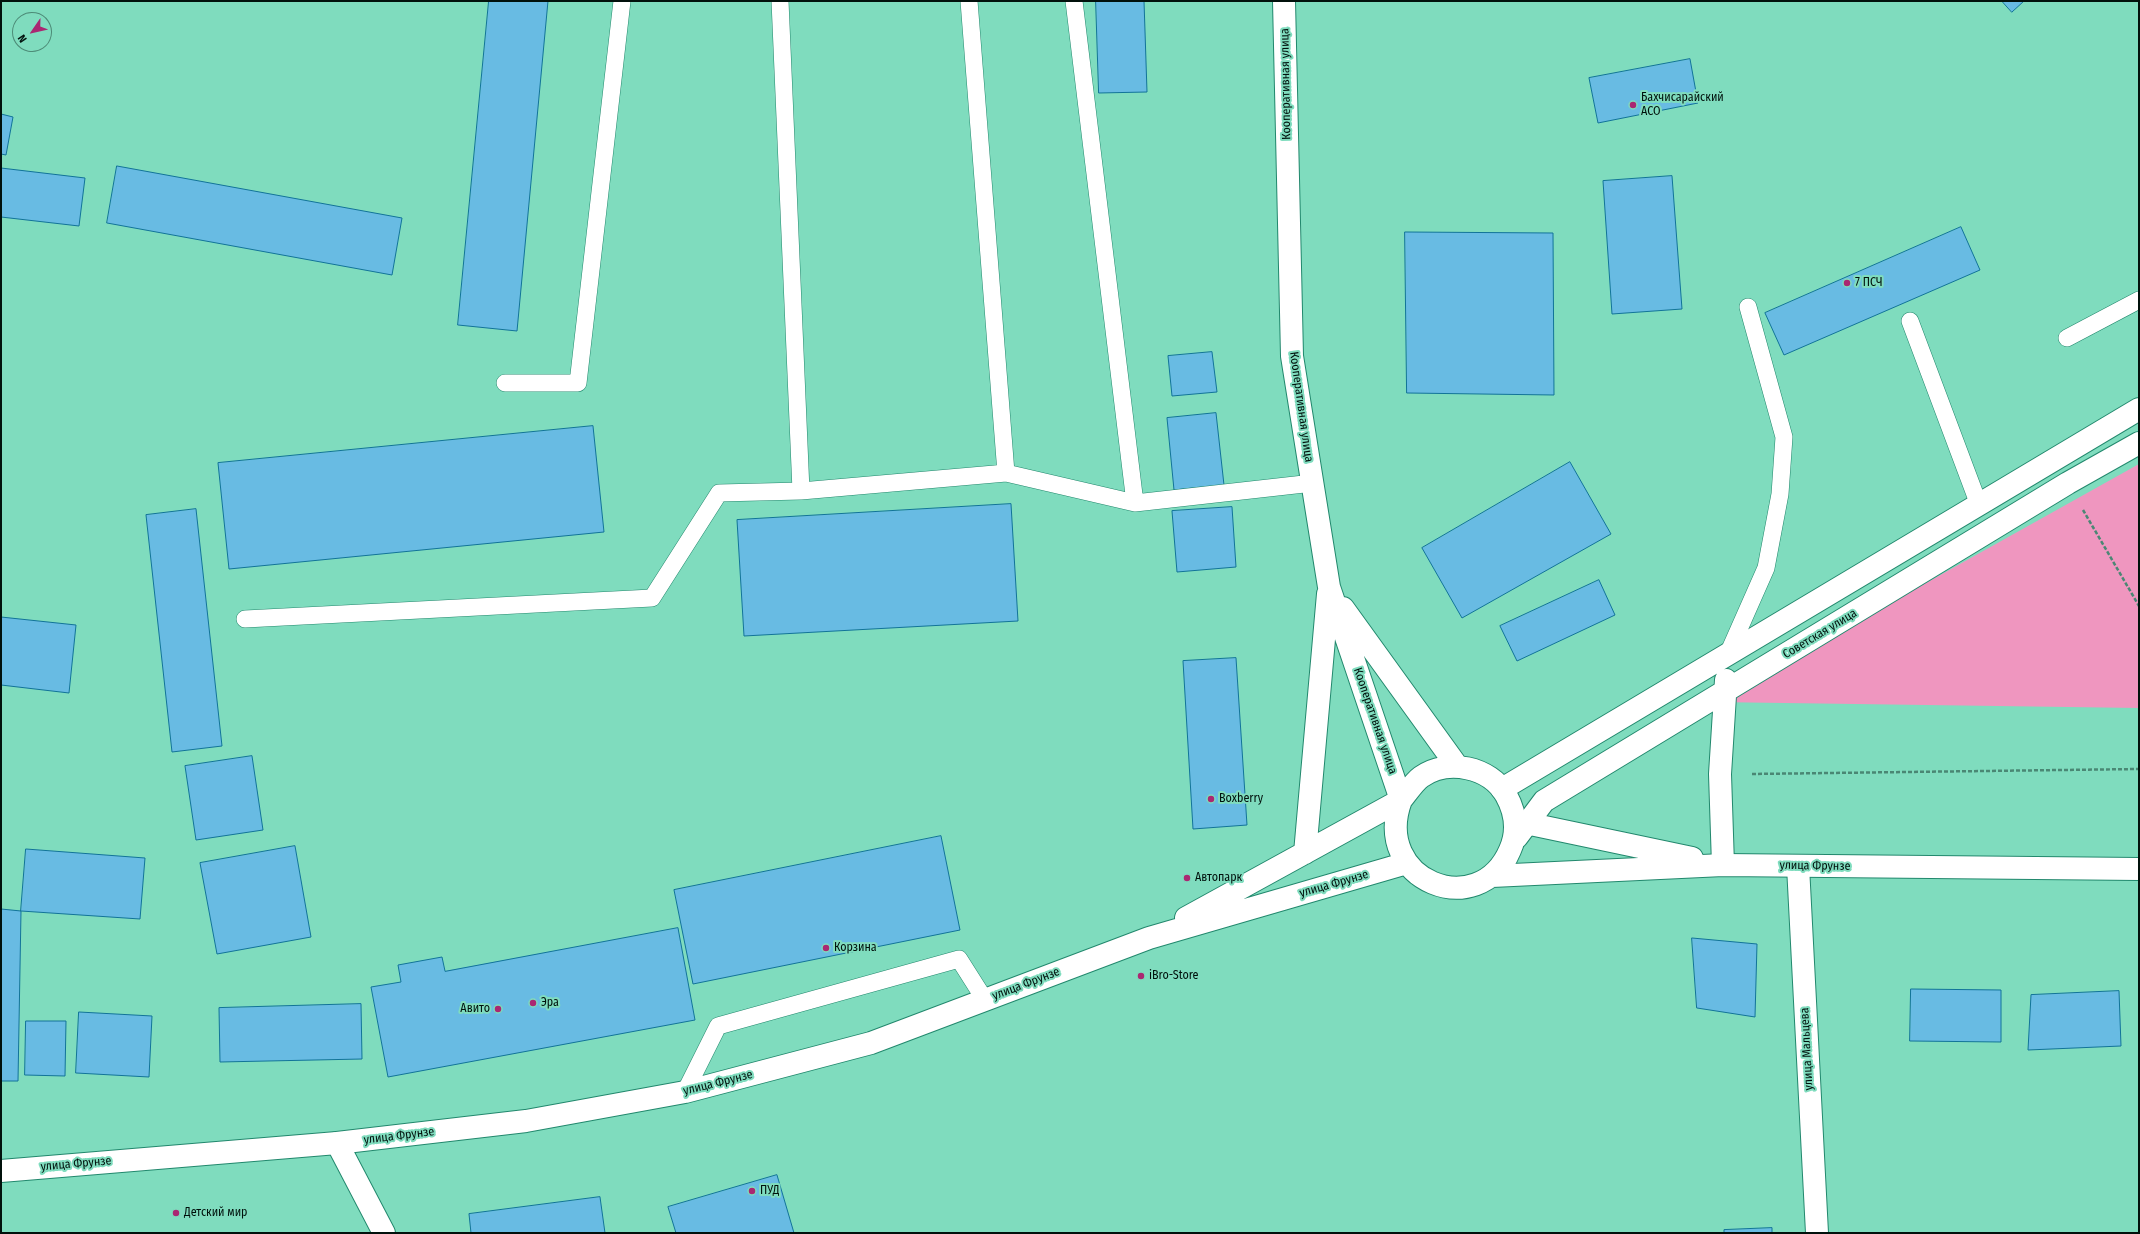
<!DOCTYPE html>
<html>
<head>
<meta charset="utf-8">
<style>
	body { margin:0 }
	#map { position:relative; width:2140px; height:1234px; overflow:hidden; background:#7fdcbe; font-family:"Fira Sans Condensed",sans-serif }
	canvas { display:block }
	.frame { position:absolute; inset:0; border:2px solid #01110c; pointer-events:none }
	.north { position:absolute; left:12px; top:12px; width:40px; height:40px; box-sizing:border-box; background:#7fdcbe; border:1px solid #4d8b77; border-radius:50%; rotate:236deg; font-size:11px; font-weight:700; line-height:16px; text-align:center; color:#01110c }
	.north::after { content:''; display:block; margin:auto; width:14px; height:18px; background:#aa2772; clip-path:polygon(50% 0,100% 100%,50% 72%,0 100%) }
</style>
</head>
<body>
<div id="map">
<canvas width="2140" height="1234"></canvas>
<div class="frame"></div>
<div class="north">N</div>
</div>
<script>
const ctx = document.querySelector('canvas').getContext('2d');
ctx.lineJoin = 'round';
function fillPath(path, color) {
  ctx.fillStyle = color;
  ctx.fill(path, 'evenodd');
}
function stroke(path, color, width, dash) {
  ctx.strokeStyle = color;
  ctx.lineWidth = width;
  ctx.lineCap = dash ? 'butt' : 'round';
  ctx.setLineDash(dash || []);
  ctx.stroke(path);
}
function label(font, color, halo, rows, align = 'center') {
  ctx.font = font + ' "Fira Sans Condensed",sans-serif';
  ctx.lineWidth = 4;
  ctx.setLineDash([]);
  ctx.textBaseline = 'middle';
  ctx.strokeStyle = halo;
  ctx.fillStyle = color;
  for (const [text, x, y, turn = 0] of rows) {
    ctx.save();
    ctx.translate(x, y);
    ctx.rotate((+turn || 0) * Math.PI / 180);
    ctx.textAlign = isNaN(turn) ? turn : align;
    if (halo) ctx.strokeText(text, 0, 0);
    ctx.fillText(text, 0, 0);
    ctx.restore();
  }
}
fillPath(new Path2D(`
	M2139 464V708L1713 702Z`), '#ef96bf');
const building = new Path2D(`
	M489 1H548L517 331 458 325Z
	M1096 1H1144L1147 92 1099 93Z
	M2002 1H2024L2012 12Z
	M1690 59 1698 103 1598 123 1589 78Z
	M1 114 13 117 6 155 1 154Z
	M117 166 402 218 392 275 107 223Z
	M1 168 85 178 79 226 1 217Z
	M1672 176 1682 309 1612 314 1603 181Z
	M1961 227 1980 270 1784 355 1765 313Z
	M1405 232 1553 233 1554 395 1407 393Z
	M1212 352 1217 392 1172 396 1168 356Z
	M1216 413 1224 485 1174 490 1167 418Z
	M593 426 604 532 229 569 218 463Z
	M1570 462 1611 534 1462 618 1422 548Z
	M1011 504 1018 621 744 636 737 520Z
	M1232 507 1236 567 1177 572 1172 511Z
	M196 509 222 746 172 752 146 515Z
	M1599 580 1615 615 1517 661 1500 626Z
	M1 617 76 625 69 693 1 685Z
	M1236 658 1247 825 1193 829 1183 661Z
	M252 756 263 830 196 840 185 766Z
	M941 836 960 930 693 984 674 890Z
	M295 846 311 937 217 954 200 863Z
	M26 849 145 858 140 919 21 911Z
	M1 909 21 911 18 1081H1Z
	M678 928 695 1020 388 1077 371 987 401 982 398 965 442 957 445 971Z
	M1692 938 1757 944 1755 1017 1697 1008Z
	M1911 989 2001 990V1042L1910 1041Z
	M2119 991 2121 1046 2028 1050 2031 995Z
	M361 1004 362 1059 220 1062 219 1008Z
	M79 1012 152 1016 149 1077 76 1073Z
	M26 1021H66L65 1076 25 1075Z
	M777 1175 794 1233H676L668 1207Z
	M600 1197 605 1233H471L469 1214Z
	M1772 1228V1233H1724V1230Z`);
fillPath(building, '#68bbe3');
stroke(building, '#127398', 1);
const service = new Path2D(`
	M780 1 801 491 1006 473
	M969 1 1006 473 1135 503 1313 483
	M1074 1 1135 503
	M1910 321 1979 505
	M2067 338 2139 300
	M505 383H578L622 1
	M245 619 652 598 719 493 801 491
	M1728 654 1766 568 1780 494 1784 437 1748 307
	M685 1092 718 1026 959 959 985 1000`);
const minor = new Path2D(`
	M1502 789 2139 409
	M1517 837 1544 801 2068 483 2139 443
	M1723 865 1720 774 1726 680
	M1798 866 1817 1233
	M337 1143 384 1233`);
const secondary = new Path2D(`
	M1284 1 1292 356 1329 587 1401 800
	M1343 608 1457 766
	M1516 821 1692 858
	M1305 853 1328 594
	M1492 876 1723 865 2139 869
	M1186 918 1401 800C1407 793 1414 782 1421 777 1448 758 1490 767 1506 795 1516 813 1518 832 1510 850 1479 923 1371 881 1401 800
	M1 1171 337 1143 526 1121 685 1092 871 1043 1149 938 1407 863`);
stroke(service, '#22886d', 18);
stroke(minor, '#22886d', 24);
stroke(secondary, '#22886d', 24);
stroke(new Path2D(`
	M2083 510 2139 606
	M1752 774 2139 769`), '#4a8774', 2.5, [4, 2]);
stroke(service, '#fff', 17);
stroke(minor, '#fff', 22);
stroke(secondary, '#fff', 22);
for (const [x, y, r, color] of [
	[1633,105,4,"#aa2772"],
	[1847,283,4,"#aa2772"],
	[1211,799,4,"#aa2772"],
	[1187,878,4,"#aa2772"],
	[826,948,4,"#aa2772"],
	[1141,976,4,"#aa2772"],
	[533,1003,4,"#aa2772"],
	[498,1009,4,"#aa2772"],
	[752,1191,4,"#aa2772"],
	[176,1213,4,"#aa2772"]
]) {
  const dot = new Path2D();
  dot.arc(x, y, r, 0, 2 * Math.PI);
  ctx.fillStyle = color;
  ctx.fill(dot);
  stroke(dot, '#7fdcbe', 1.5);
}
label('12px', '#01110c', '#7fdcbe', [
	["Кооперативная улица",1286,84,-91],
	["Кооперативная улица",1301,407,82],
	["Советская улица",1820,634,-31],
	["Кооперативная улица",1375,721,71],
	["улица Фрунзе",1815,866,1],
	["улица Фрунзе",1334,884,-16],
	["улица Фрунзе",1026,984,-21],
	["улица Мальцева",1807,1049,-93],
	["улица Фрунзе",718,1083,-14],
	["улица Фрунзе",399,1136,-7],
	["улица Фрунзе",76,1164,-5]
]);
label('12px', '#01110c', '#7fdcbe', [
	["Бахчисарайский",1641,98],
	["АСО",1641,112],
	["7 ПСЧ",1855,283],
	["Boxberry",1219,799],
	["Автопарк",1195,878],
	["Корзина",834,948],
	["iBro-Store",1149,976],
	["Эра",541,1003],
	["Авито",490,1009,"right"],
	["ПУД",760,1191],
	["Детский мир",184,1213]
], 'left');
</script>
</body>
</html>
